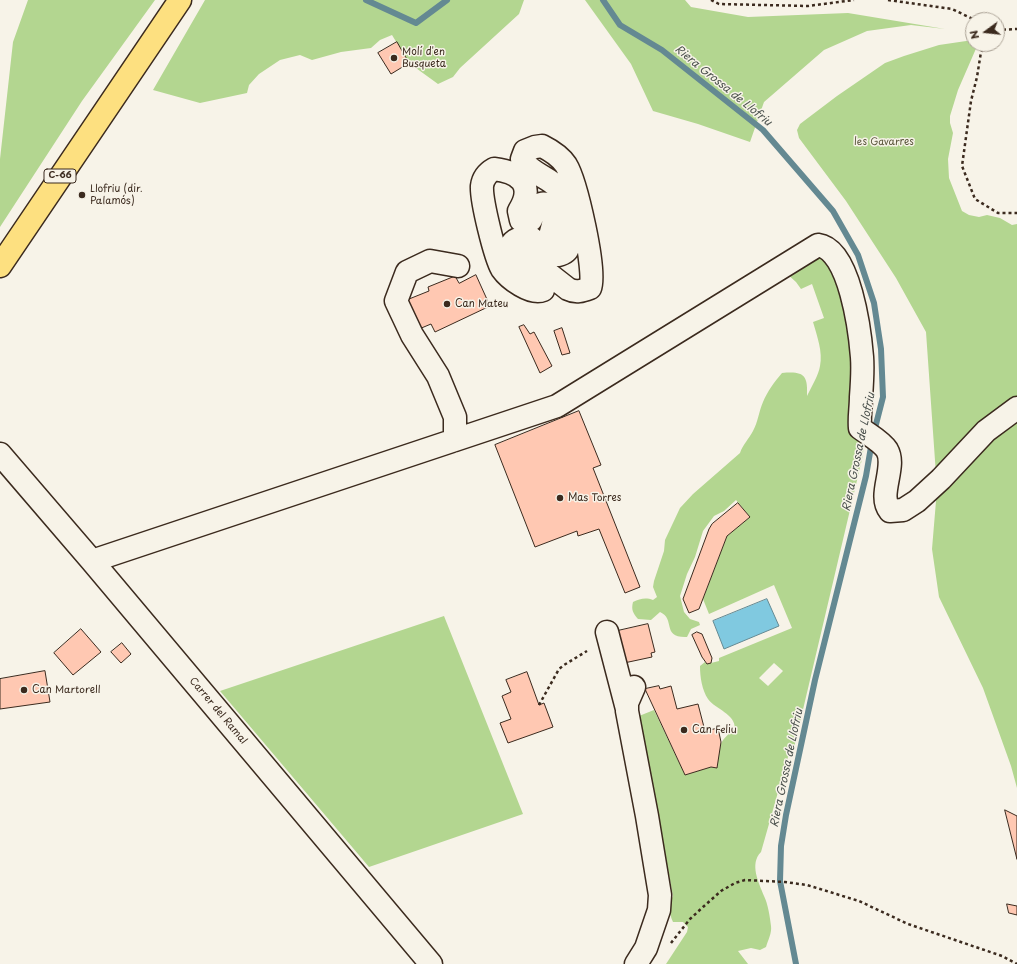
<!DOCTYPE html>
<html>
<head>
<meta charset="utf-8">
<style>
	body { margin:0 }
	#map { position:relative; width:1017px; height:964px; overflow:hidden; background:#f7f3e8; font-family:"Playpen Sans",sans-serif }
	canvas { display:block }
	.north { position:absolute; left:965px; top:12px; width:40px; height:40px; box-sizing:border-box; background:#f7f3e8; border:1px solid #aca397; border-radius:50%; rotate:255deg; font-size:11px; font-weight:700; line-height:16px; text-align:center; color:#3b2a1e }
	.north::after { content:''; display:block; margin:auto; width:14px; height:18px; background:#3b2a1e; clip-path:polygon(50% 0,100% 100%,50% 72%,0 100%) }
</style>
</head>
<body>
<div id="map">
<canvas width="1017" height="964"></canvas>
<div class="north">N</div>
</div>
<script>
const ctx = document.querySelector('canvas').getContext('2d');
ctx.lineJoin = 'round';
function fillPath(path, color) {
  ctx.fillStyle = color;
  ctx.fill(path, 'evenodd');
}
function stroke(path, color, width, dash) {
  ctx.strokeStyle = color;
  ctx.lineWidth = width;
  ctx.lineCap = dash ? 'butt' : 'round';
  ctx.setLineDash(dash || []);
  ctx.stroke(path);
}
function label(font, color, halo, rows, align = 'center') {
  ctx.font = font + ' "Playpen Sans",sans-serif';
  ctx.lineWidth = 3;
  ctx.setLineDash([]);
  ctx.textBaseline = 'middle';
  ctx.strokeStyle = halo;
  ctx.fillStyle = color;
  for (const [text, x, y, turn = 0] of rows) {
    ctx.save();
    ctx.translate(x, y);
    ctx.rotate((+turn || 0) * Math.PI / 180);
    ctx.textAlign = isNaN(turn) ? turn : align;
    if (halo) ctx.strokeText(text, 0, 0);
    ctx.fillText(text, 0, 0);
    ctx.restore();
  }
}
fillPath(new Path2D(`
	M28 0H155L82 101 0 227V159L13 42Z
	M205 0H524L519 14 460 68 453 77 438 84 409 63 392 35 380 40 371 48 341 52 312 60 300 55 280 60 259 74 249 85 247 93 200 103 153 90Z
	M585 0H685L691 7 748 17 848 13 945 29 911 25 867 31 824 50 764 102 750 142 698 124 653 111 631 64Z
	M973 40V44H978L958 90 950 116V123L953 133 948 159 949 178 962 211 969 215 979 217 987 215 1000 218 1012 225 1017 224V788L1011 766 983 688 939 597 932 549 937 489 926 332 896 278 846 201 799 138 797 130 800 124 837 96 885 63 904 56 939 45Z
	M820 251 827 256 845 297 865 440 862 459 793 752 790 750 761 852C749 864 759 883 764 896 768 904 770 917 771 926 772 933 768 940 766 947L760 950 751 948 738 951 748 964H666L687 932 688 927 683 922H673C669 913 668 905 673 896L639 716 654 710 685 775 711 767 717 768C720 747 717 742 735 729 735 713 716 710 708 699 702 690 700 677 700 666L705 662 707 664 719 661V658L792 628 774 585 709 614 703 599 727 536 750 517 736 500 724 511 714 516 703 531 695 557 687 574 680 596 684 612 690 619 699 622 700 625 691 629 687 637C661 638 676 619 660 612L651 620 638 619C633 613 631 610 633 602 640 599 645 597 653 600L657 597 653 587 654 581 664 551 665 540 680 508 693 494 740 453C743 444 749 439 753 431 758 422 759 411 763 402 767 392 775 381 782 373 804 371 808 375 807 396 811 388 819 374 820 366 823 352 817 336 813 322L824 318 812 284 801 289 796 282 786 273ZM774 663 783 671 768 686 759 678Z
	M444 616 523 814 369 867 220 691Z`), '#b3d690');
const water = new Path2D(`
	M767 599 779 626 724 649 713 621Z`);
fillPath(water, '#80c9e0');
stroke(water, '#648992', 1);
stroke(new Path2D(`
	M366 0 416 23 447 0
	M603 0 620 25 662 50 763 130 833 211 858 255 874 303 881 349 883 397 874 432
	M796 964 780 881 781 846 786 815 815 680 866 476 872 441`), '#648992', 6);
const building = new Path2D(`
	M397 42 409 63 391 74 378 53Z
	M476 275 490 306 435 332 431 324 419 329 404 301 429 291 428 287 455 276 459 283Z
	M524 325 530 334 534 332 552 366 540 373 519 327Z
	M562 328 570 353 562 355 554 331Z
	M579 411 601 465 593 468 640 587 625 593 599 529 578 536 577 531 535 547 495 445Z
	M738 503 750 517 727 536 699 609 689 613 683 599 709 529 712 524Z
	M648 624 655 652 651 653 652 657 624 663 613 632Z
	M81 629 101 652 73 675 54 653Z
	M697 632 702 634 712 658 711 663 707 664 702 657 692 635Z
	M122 643 131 654 121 663 111 652Z
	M45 671 50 702 0 709V679Z
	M527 672 539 705 544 703 553 727 508 743 500 723 511 719 502 696 511 692 506 680Z
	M659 686 660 689 671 686 677 709 698 704 705 731 718 728 721 742 717 768 711 767 685 775 645 689Z
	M1005 810 1017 816V859Z
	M1007 904 1017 906V915L1009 913Z`);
fillPath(building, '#ffc8b2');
stroke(building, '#3b2a1e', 1);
const minor = new Path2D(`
	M542 146C552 151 560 156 566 165 576 181 597 272 590 288 582 291 576 293 568 289L527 257 524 254 525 250 534 245 535 241 530 237C523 237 515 238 511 245 503 264 535 274 544 286L543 290C531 295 509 279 502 269 495 257 481 200 482 186 483 178 487 173 494 169 520 172 535 185 519 211L521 220 525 221 531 220C534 212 539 198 549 206 552 208 554 211 554 214 555 224 549 235 548 245L554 253 558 255C562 254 567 252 568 248 572 240 563 195 558 188 549 177 529 173 522 159L525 151 535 147Z
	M455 440V417L438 376 412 335 396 301 407 272 430 261 458 266
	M0 454 92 561 431 964
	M92 561 557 406 818 245C850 249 860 332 862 357 863 370 862 384 861 397 861 408 859 417 860 428 869 435 881 441 887 450 897 467 877 495 890 511L903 510 917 501 941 479 986 431 1017 408
	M607 632 627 709
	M634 687 627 703V711L647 816 660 895 659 910 646 948 636 964`);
const major = new Path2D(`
	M0 266 180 0`);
stroke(minor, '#3b2a1e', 25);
stroke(major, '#3b2a1e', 25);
stroke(new Path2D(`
	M711 0 719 4 808 6 854 0
	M888 0 952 9 975 20
	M997 30 1017 29
	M986 44 981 52 977 77 971 101 962 166 975 199 998 213H1017
	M539 705 559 669 564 665 587 651
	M671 943 690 919 703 907 721 891 735 883 745 880 785 882 807 885 859 901 908 924 1002 956 1017 964`), '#3b2a1e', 2.5, [3, 3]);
stroke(minor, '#f7f3e8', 22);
stroke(major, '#fde080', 22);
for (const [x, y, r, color] of [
	[394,58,4,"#3b2a1e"],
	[82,195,4,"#3b2a1e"],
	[447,304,4,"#3b2a1e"],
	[560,498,4,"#3b2a1e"],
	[24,690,4,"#3b2a1e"],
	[684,730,4,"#3b2a1e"]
]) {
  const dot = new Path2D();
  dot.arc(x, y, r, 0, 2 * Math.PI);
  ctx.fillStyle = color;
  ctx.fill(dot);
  stroke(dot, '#f7f3e8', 1.5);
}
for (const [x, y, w] of [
	[60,176,32]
]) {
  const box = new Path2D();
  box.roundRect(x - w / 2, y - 7, w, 14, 3);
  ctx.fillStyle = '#f7f3e8';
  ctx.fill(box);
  stroke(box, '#3b2a1e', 1);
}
label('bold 9px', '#3b2a1e', null, [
	["C-66",60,176]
]);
label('10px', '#3b2a1e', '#f7f3e8', [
	["Molí d'en",402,52],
	["Busqueta",402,64],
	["Llofriu (dir.",90,189],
	["Palamós)",90,201],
	["Can Mateu",455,304],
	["Mas Torres",568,498],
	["Can Martorell",32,690],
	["Can Feliu",692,730]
], 'left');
label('10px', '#59553a', '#f7f3e8', [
	["les Gavarres",884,142]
]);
label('10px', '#3b2a1e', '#f7f3e8', [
	["Carrer del Ramal",218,711,50]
]);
label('italic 11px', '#4c524e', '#f7f3e8', [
	["Riera Grossa de Llofriu",723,86,39],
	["Riera Grossa de Llofriu",859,452,-78],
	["Riera Grossa de Llofriu",787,768,-78]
]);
</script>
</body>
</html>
